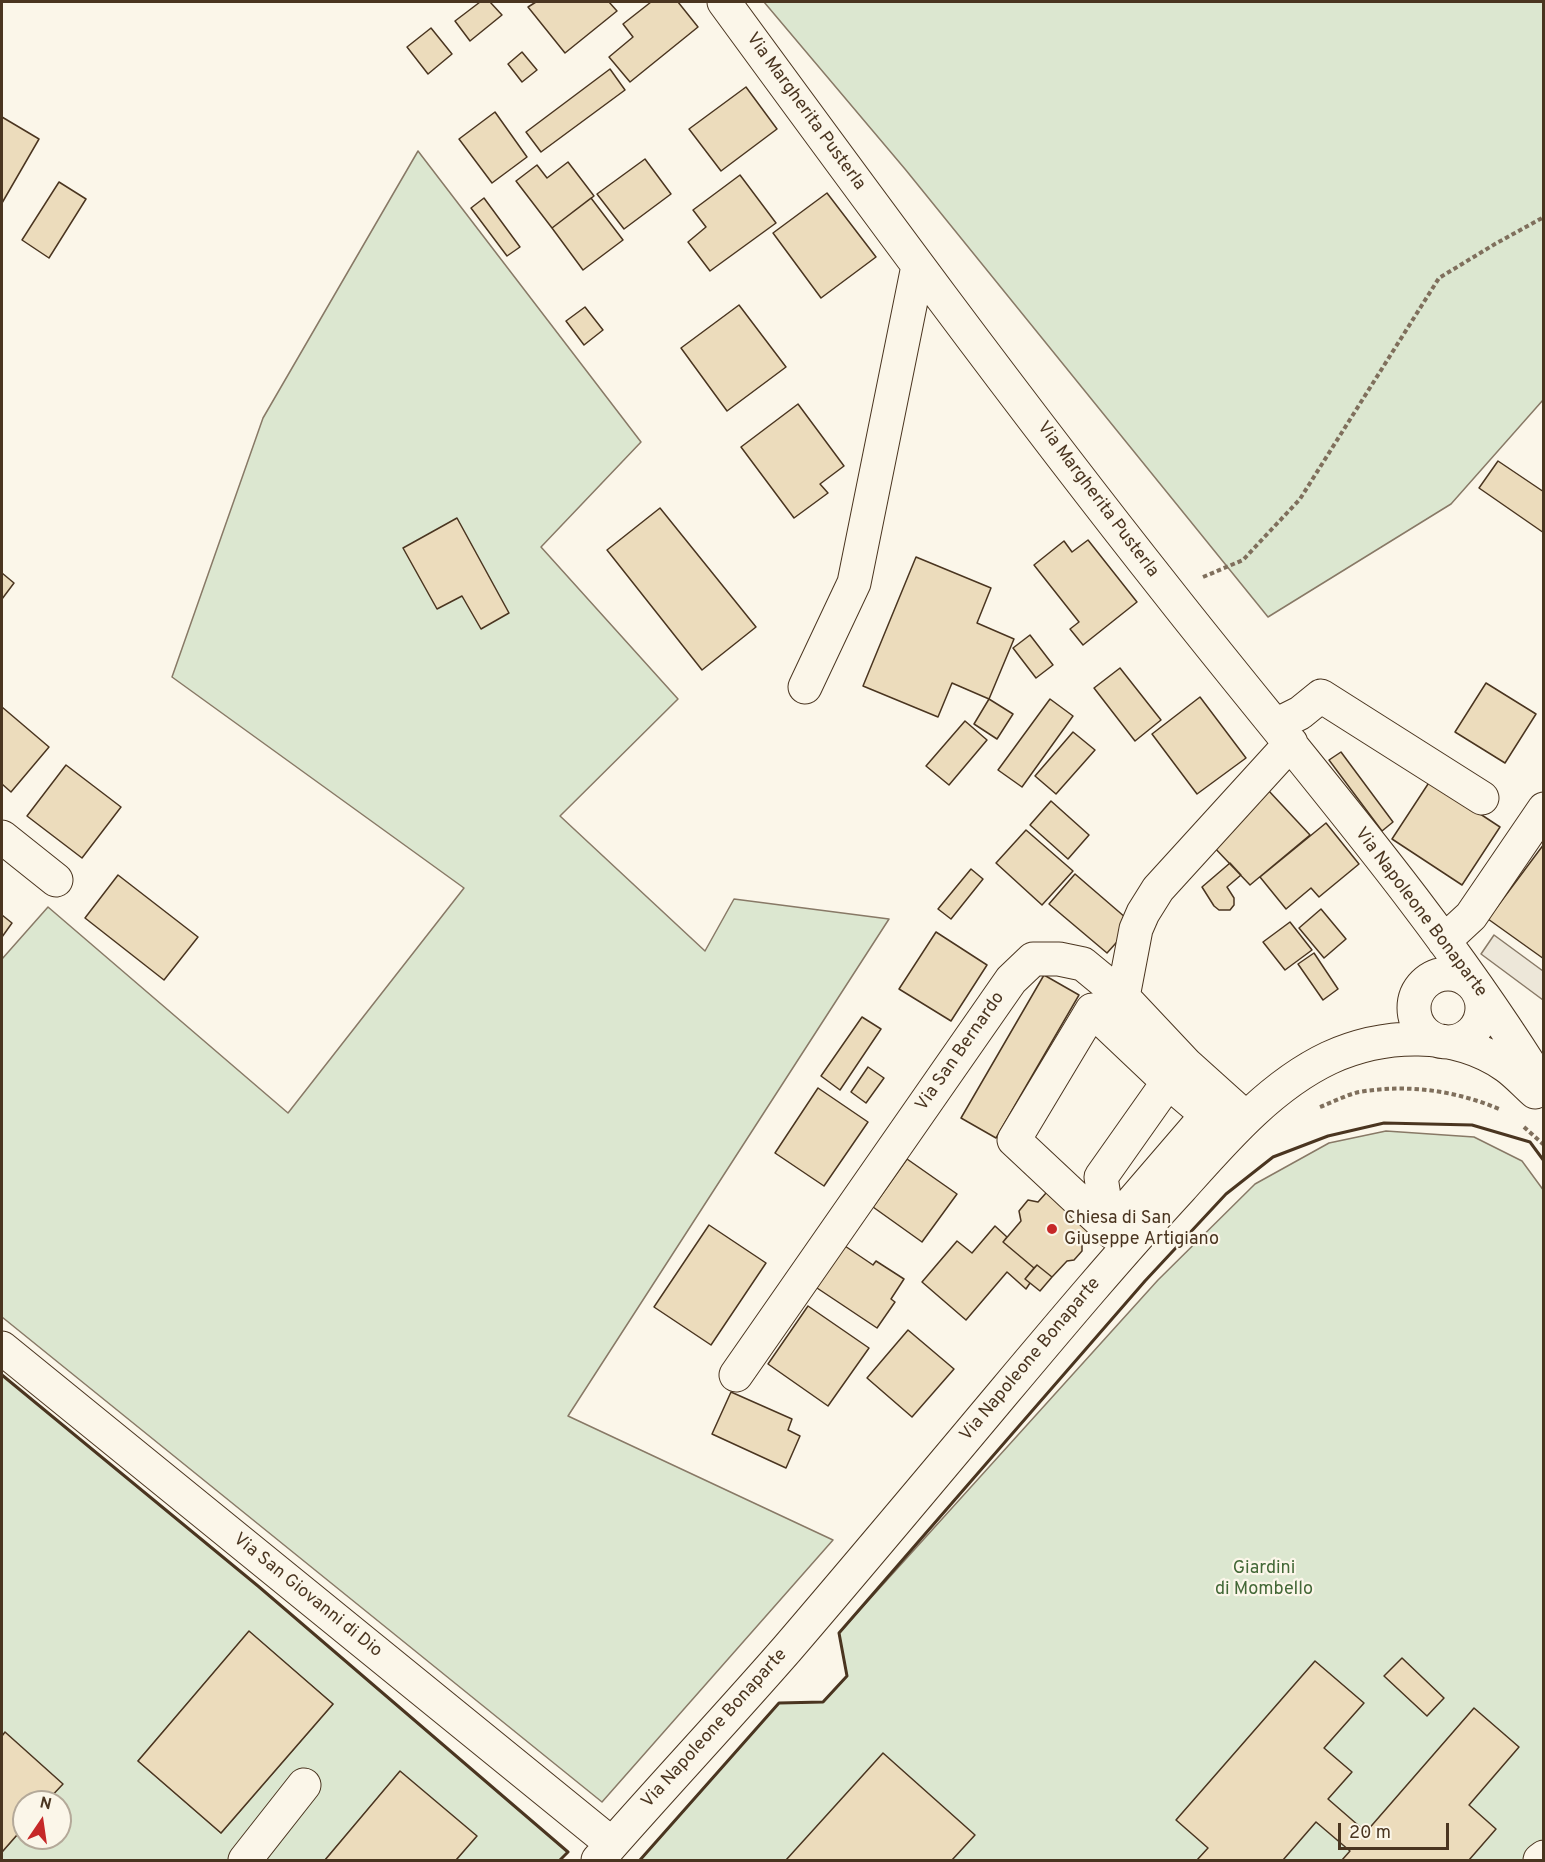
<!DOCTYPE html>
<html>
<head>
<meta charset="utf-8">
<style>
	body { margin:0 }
	#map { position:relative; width:1545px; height:1862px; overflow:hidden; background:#fbf6e9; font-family:Overpass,sans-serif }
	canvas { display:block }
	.frame { position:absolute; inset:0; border:3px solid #4a3520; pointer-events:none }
	.north { position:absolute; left:12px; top:1790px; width:60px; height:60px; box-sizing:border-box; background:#fbf6e9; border:2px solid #b4a999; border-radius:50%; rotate:13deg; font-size:16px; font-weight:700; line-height:24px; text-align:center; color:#4a3520 }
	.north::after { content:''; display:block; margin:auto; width:21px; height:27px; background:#c62828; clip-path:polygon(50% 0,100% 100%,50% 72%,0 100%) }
	.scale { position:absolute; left:1338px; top:1823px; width:111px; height:27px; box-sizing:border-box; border:3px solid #4a3520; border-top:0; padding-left:8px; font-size:18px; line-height:21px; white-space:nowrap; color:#4a3520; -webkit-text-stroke:4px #fbf6e9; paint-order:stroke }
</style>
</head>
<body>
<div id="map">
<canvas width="1545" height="1862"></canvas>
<div class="frame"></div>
<div class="north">N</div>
<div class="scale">20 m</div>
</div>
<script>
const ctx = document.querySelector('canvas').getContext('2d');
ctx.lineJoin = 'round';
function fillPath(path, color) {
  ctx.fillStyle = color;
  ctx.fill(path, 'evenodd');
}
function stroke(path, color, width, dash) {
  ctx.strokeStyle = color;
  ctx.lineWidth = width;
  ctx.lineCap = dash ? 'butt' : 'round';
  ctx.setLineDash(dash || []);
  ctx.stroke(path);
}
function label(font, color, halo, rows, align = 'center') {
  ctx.font = font + ' Overpass,sans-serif';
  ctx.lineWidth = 4.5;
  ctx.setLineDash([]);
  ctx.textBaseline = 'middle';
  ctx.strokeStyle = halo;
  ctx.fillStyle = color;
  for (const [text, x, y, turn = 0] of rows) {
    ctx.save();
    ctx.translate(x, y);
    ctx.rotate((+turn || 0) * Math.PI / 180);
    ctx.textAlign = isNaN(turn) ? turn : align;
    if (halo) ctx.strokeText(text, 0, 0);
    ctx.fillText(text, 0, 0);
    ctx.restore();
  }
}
const green = new Path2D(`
	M764 2H1543V400L1451 504 1268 617 905 169Z
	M418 151 641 442 541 547 678 699 560 816 705 951 734 899 889 919 568 1416 833 1540 602 1802 2 1317V959L48 907 288 1113 464 888 172 677 263 418Z
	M1386 1131 1474 1137 1522 1161 1544 1191 1543 1860H640L779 1703 823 1702 847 1676 839 1633 1158 1280 1255 1184 1329 1143Z
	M2 1375 258 1586 568 1852 560 1860H456L476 1836 400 1772 325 1860H2V1852L24 1827V1838H60V1802H46L62 1784 5 1733 2 1736ZM249 1632 333 1704 221 1833 138 1761Z`);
fillPath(green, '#dce7d0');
stroke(green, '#887966', 1.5);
const parking = new Path2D(`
	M1494 935 1543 971V1000L1481 954Z`);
fillPath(parking, '#ede7d9');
stroke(parking, '#887966', 1.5);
const building = new Path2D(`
	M480 2H490L502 15 470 41 455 21Z
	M536 2H609L617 11 565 53 528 7Z
	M651 2H678L698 27 630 82 609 57 633 37 623 24Z
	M431 28 452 54 428 74 407 47Z
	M522 52 537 70 522 82 508 64Z
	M610 69 625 90 541 152 526 132Z
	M746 87 777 129 721 171 689 129Z
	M495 112 527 157 492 183 459 139Z
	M2 117 39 139 2 203Z
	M645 159 671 194 624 229 597 194Z
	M568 162 594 196 552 228 516 181 537 165 547 178Z
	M740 175 776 223 710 271 688 242 706 227 693 210Z
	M59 182 86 199 49 258 22 240Z
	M827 193 876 257 821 298 773 233Z
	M484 198 520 247 507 256 471 208Z
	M591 198 623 240 583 270 552 228Z
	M739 305 786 367 727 411 681 348Z
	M585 307 603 330 584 345 566 321Z
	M798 404 844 466 820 484 828 493 794 518 741 447Z
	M1498 461 1544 492V533L1479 488Z
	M660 508 756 627 702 670 607 550Z
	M457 518 509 613 481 629 462 596 437 609 403 548Z
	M1088 540 1137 602 1083 645 1070 629 1079 622 1034 565 1064 541 1072 552Z
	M916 557 991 588 977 623 1014 639 989 699 952 683 938 717 863 686Z
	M2 573 14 583 2 599Z
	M1030 635 1053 665 1036 678 1013 648Z
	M1120 668 1161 720 1135 741 1094 688Z
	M1486 683 1536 714 1505 763 1455 732Z
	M1200 697 1246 758 1197 794 1152 734Z
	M989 699 1013 714 997 739 974 724Z
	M1050 699 1073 716 1022 787 998 770Z
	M2 707 49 747 11 792 2 784Z
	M965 721 987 740 949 785 926 766Z
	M1073 732 1095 750 1056 794 1035 776Z
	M1341 752 1393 822 1382 831 1329 760Z
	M66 765 121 807 82 858 27 816Z
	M1430 781 1500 827 1462 885 1392 839Z
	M1268 790 1310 835 1250 885 1211 844Z
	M1051 801 1089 835 1068 859 1030 825Z
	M1326 823 1359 864 1319 897 1311 888 1286 909 1260 877Z
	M1026 830 1073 871 1042 905 996 863Z
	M1544 844V959L1488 919Z
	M1230 863 1241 875 1227 887 1234 898V905L1230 910H1219L1214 906 1202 887Z
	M971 869 983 879 951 919 938 909Z
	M1075 874 1133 924 1107 953 1049 904Z
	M118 875 198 937 164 980 85 918Z
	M1321 909 1346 939 1324 958 1299 928Z
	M2 915 12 923 2 937Z
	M1290 922 1312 950 1285 970 1263 942Z
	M936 932 987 965 951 1021 899 989Z
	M1314 953 1338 989 1323 1000 1298 964Z
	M1044 975 1079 995 996 1138 961 1118Z
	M862 1017 881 1029 840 1090 821 1076Z
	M868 1067 884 1078 866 1103 851 1092Z
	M818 1088 868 1122 824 1186 775 1153Z
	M907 1159 957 1194 922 1242 873 1207Z
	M1055 1183 1098 1221 1082 1239V1251L1074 1260 1067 1261 1052 1277 1037 1265 1034 1268 1003 1242 1021 1221 1019 1211 1028 1200 1038 1202Z
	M709 1225 766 1263 711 1345 654 1307Z
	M995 1226 1007 1237 1003 1242 1034 1268 1025 1279 1030 1283 1026 1289 1007 1272 966 1320 922 1282 957 1241 972 1253Z
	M842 1244 873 1265 876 1261 904 1279 891 1299 895 1302 877 1328 814 1286Z
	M1037 1265 1052 1277 1040 1291 1025 1279Z
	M808 1306 869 1348 828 1406 768 1364Z
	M908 1330 954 1369 912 1417 867 1378Z
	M731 1392 792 1419 788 1430 800 1436 786 1468 712 1434Z
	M249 1631 333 1704 221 1833 138 1761Z
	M1402 1658 1444 1698 1427 1716 1384 1676Z
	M1315 1661 1364 1703 1324 1748 1352 1772 1328 1799 1366 1832 1474 1708 1519 1747 1469 1805 1496 1829 1469 1860H1342L1350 1851 1316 1822 1283 1860H1197L1208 1848 1176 1820Z
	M5 1732 63 1784 46 1802H24V1827L2 1852V1736Z
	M883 1753 975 1835 952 1860H786Z
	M400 1771 477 1836 456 1860H325Z`);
fillPath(building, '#ecdcbc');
stroke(building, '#4a3520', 1.5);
const minor = new Path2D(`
	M724 2C869 200 1015 399 1168 592 1296 755 1435 911 1544 1088
	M805 687 854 583 918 266
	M1276 725 1300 713 1321 696 1482 798
	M2 837 56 880
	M1444 941 1471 916 1544 809
	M1414 1008a34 34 0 1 1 68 0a34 34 0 1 1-68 0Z
	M1123 997 1136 929 1143 913 1158 889 1291 743
	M1092 1010 1168 1082 1207 1115 1109 1229 1014 1140Z
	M1113 1233 1109 1229 1101 1177 1168 1082 1182 1068
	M2 1348 612 1844
	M736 1375 1011 980 1033 959H1059L1083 964 1123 997 1186 1064 1246 1118
	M245 1860 304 1785
	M598 1860C660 1789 725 1720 787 1649 860 1564 932 1478 1004 1392 1062 1323 1120 1254 1181 1188 1224 1140 1270 1086 1329 1058 1384 1033 1454 1030 1506 1066 1516 1073 1525 1083 1535 1092
	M1540 1860 1544 1857`);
stroke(minor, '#4a3520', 35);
stroke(new Path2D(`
	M1203 577 1243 560 1300 499 1439 278 1495 244 1544 217
	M1320 1107C1333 1102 1346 1095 1359 1092 1407 1084 1454 1090 1499 1109
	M1524 1127 1544 1145`), '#7f6f5c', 4, [4.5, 3]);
stroke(minor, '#fbf6e9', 33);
stroke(new Path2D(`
	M2 1375 258 1586 568 1852 560 1860
	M640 1860 779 1703 823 1702 847 1676 839 1633 1145 1281 1226 1194 1273 1157 1328 1136 1384 1123 1472 1125 1530 1142 1544 1161`), '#4a3520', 3);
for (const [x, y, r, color] of [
	[1052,1229,6,"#c62828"]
]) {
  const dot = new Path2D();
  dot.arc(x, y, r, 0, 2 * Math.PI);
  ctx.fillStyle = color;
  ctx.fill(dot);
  stroke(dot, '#fbf6e9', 2);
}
label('18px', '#4a3520', '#fbf6e9', [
	["Via Margherita Pusterla",805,112,54],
	["Via Margherita Pusterla",1097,500,53],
	["Via Napoleone Bonaparte",1420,913,53],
	["Via San Bernardo",961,1052,-55],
	["Via Napoleone Bonaparte",1031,1360,-50],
	["Via San Giovanni di Dio",307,1596,39],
	["Via Napoleone Bonaparte",715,1729,-48]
]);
label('18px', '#4a3520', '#fbf6e9', [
	["Chiesa di San",1064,1219],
	["Giuseppe Artigiano",1064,1240]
], 'left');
label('18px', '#436837', '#fbf6e9', [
	["Giardini",1264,1569],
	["di Mombello",1264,1590]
]);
</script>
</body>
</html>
